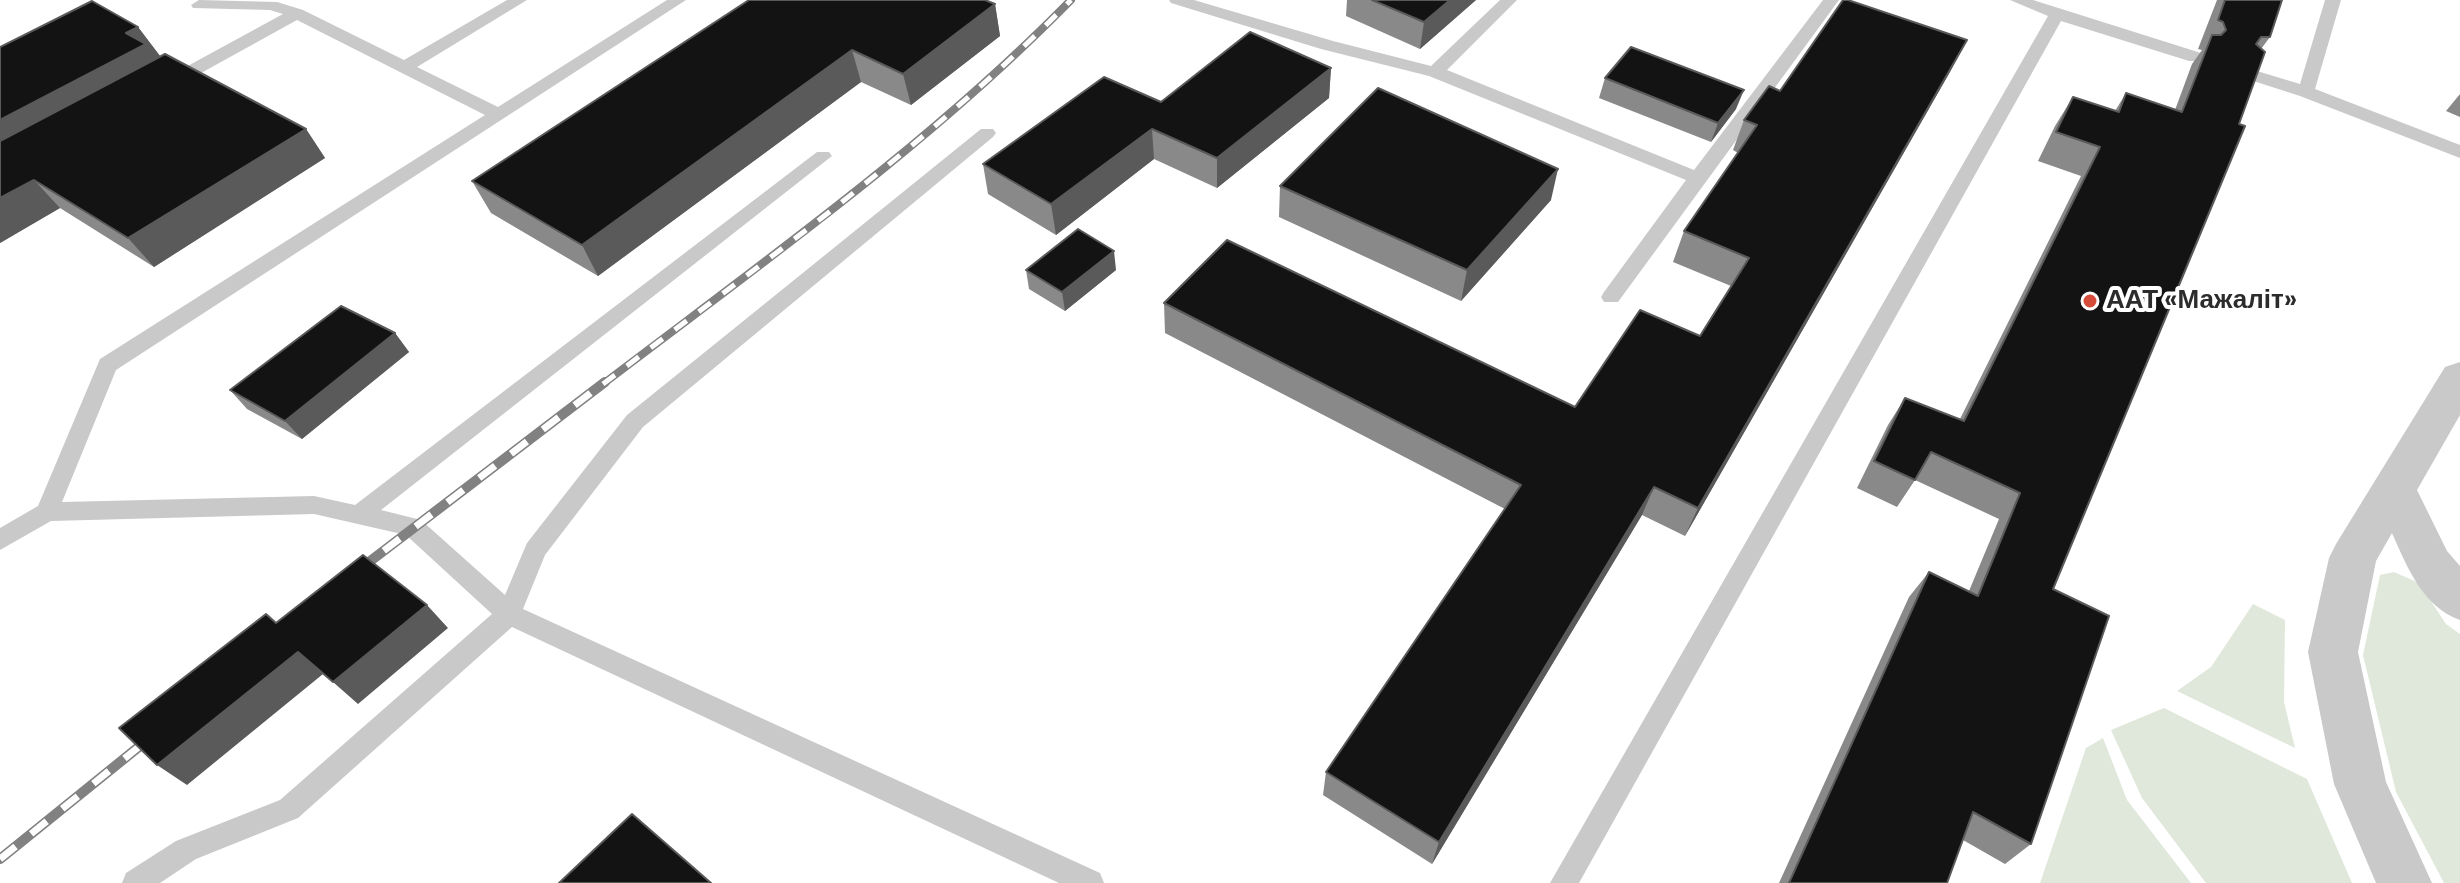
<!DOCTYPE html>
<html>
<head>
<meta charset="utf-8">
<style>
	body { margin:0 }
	canvas { display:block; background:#fff }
</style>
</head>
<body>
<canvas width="2460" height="883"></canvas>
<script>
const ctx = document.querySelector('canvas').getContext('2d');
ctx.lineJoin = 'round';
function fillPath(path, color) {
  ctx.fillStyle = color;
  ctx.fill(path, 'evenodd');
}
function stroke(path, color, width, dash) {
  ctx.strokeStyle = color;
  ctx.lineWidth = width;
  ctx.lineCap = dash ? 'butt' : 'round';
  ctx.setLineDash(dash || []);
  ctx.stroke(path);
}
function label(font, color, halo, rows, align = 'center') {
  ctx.font = font + ' "DM Sans",sans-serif';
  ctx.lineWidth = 8;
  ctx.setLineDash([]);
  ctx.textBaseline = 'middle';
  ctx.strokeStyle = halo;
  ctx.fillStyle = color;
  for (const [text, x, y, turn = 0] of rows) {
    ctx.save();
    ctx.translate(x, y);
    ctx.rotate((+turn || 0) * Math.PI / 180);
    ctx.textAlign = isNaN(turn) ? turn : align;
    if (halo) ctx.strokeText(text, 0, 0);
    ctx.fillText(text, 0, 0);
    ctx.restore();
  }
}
fillPath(new Path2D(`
	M2394 572 2419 583 2446 624 2460 634V883H2444L2396 792 2363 655 2380 575Z
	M2253 604 2285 620 2284 702 2295 748 2177 691 2211 667Z
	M2164 708 2307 779 2352 883H2206L2142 798 2111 730Z
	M2103 738 2127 800 2191 883H2040L2086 748Z`), '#dfe8da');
fillPath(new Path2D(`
	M199 0 277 2 303 10 404 60 507 0H527L417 67 498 107 667 0H686L116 370 62 502 314 496 355 505 817 152H829L832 156 381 510 421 520 505 595 527 543 627 415 981 129H993L996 133 993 137 643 427 545 555 523 609 1100 873 1104 883H1059L512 627 298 818 196 859 160 883H122L126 873 176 841 280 800 492 614 406 535 314 514 51 521 0 550V528L38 506 100 359 485 115 297 20 174 88H162L159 84 162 80 283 14 270 10 193 8 191 5Z
	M1169 0H1194L1333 41 1431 66 1500 0H1517L1447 70 1694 170 1823 0H1839L1618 302H1604L1601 297 1604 292 1686 180 1429 76 1321 49 1171 3Z
	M2010 0H2033L2201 53 2204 57 2201 61H2189L2061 21 1579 883H1550L2048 16Z
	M2325 0H2341L2315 89 2460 145V158L2300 96 2241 77 2238 73 2241 69 2247 68 2300 84Z`), '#c9c9c9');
fillPath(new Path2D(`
	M2460 362V415L2417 490 2447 551 2460 566V620C2423 607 2407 567 2392 533L2376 561 2358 652 2386 782 2432 883H2376L2334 784 2308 652 2329 558 2336 544 2445 367Z`), '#c9c9c9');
const railFar1 = new Path2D(`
	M603 384C763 262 930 144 1071 0`);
const rail = new Path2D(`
	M352 575 605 382
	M0 859 156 733`);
stroke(railFar1, '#818181', 8);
stroke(rail, '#818181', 10);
stroke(railFar1, '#fff', 5, [15]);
stroke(rail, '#fff', 7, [20]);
fillPath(new Path2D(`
	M749 0 995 4 1000 36 911 105 861 82 598 276 491 213 472 181Z
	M1347 0H1476L1420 49 1346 16Z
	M2217 0H2282L2270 37 2261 49 2053 589 2031 844 2005 864 1963 840 1947 883H1779L1909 597 1929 572 1969 591 1999 519 1915 480 1897 507 1857 488 1888 425 1905 398 1960 419 2081 176 2038 161 2055 126 2073 97 2115 111 2126 93 2175 110 2192 64 2202 50 2198 49Z
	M92 1 138 27 160 56 157 58 306 129 325 158 154 267 60 208 0 243Z
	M1331 68 1329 98 1217 188 1154 159 1056 235 988 194 983 164 1161 102Z
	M1951 70 1685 536 1642 515 1432 864 1323 795 1326 772 1505 509 1165 333 1164 303 1575 407 1700 336 1731 286 1673 262 1684 231 1738 153 1733 150 1744 120Z
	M1605 78 1736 109 1711 142 1599 98Z
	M2460 94V117L2446 111Z
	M1280 186 1551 200 1461 301 1279 217Z
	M1026 270H1116L1065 311 1029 289Z
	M395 333 409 352 302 439 247 409 230 390Z`), '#898989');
fillPath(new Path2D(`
	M1450 0H1476L1420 49 1424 22Z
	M995 4 1000 36 911 105 903 74Z
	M138 27 160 56 157 58 168 73 0 164V120L126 33Z
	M1967 40 1951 70 1685 536 1698 508Z
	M852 50 861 82 598 276 582 245Z
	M1331 68 1329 98 1217 188V158Z
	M1744 90 1736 109 1711 142 1718 123Z
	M306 129 325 158 154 267 128 238Z
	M1152 129 1154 159 1056 235 1051 204Z
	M1558 169 1551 200 1461 301 1467 270Z
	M34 180 60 208 0 243V198Z
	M1114 251 1116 270 1065 311 1062 292Z
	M395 333 409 352 302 439 285 421Z
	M1654 487 1642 515 1432 864 1439 842Z
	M427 605 448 628 358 704 333 682Z
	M298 652 323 674 187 785 157 765Z`), '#5a5a5a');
const building = new Path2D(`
	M749 0H985L995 4 903 74 852 50 582 245 472 181Z
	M1372 0H1450L1424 22Z
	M1843 0H1848L1967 40 1698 508 1654 487 1439 842 1326 772 1521 485 1164 303 1227 240 1575 407 1640 310 1700 336 1749 258 1684 231 1757 125 1744 120 1769 86 1780 91Z
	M2225 0H2282L2270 37H2261L2256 44 2265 52 2239 124 2245 126 2053 589 2109 616 2031 844 1973 812 1947 883H1789L1929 572 1978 596 2020 493 1931 452 1915 480 1874 461 1905 398 1964 421 2100 147 2056 132 2073 97 2119 112 2126 93 2182 112 2212 35H2221L2226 30 2223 22 2218 20Z
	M92 1 138 27 126 33 146 44 0 120V47Z
	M1250 32 1331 68 1217 158 1152 129 1051 204 983 164 1104 77 1161 102Z
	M1631 47 1744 90 1718 123 1605 78Z
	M165 54 306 129 128 238 34 180 0 198V141Z
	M1378 88 1558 169 1467 270 1280 186Z
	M1078 229 1114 251 1062 292 1026 270Z
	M341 306 395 333 285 421 230 390Z
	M363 555 427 605 333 682 298 652 157 765 119 728 266 614 276 623Z
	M632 814 711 883H559Z`);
fillPath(building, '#131313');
stroke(building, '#5a5a5a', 2);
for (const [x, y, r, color] of [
	[2090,301,8,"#d64c3a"]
]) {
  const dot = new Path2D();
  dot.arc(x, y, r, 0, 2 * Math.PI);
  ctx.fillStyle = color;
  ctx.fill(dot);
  stroke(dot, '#fff', 3);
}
label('bold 26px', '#2c2c2c', '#fff', [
	["ААТ «Мажаліт»",2106,301]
], 'left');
</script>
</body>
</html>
